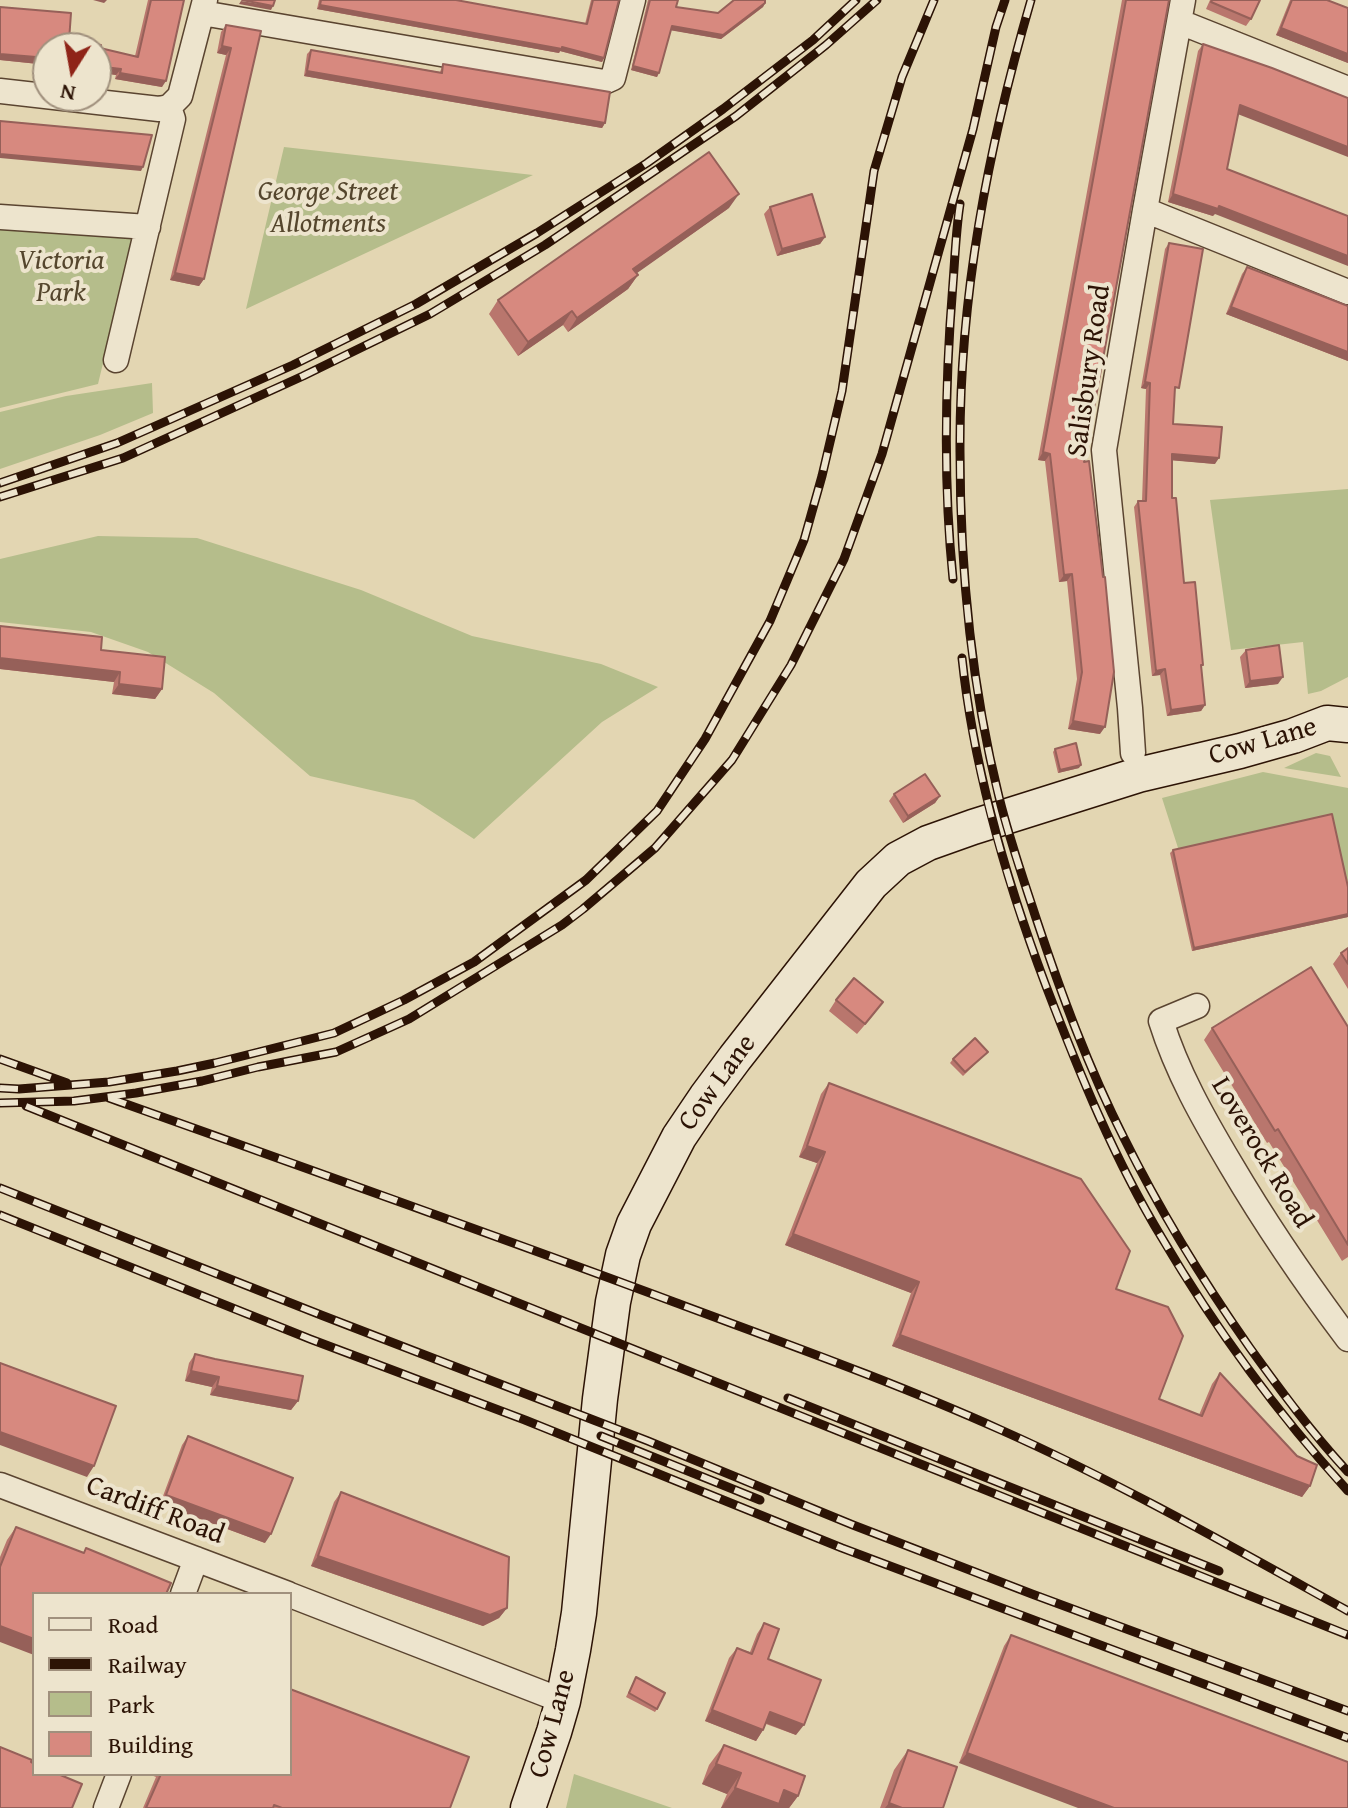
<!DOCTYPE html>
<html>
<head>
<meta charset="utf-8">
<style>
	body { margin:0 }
	#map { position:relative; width:1348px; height:1808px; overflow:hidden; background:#e3d6b2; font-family:"Gentium Book Plus",serif }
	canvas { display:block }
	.legend { position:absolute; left:32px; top:1592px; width:260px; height:184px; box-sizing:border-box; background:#ede4cd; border:2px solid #a0907d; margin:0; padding:10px 14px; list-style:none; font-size:24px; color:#2c1305 }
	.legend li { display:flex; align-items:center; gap:16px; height:40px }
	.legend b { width:40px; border:2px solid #a0907d }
	.north { position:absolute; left:32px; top:32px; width:80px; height:80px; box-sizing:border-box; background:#ede4cd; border:2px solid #a0907d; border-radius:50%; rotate:191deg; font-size:22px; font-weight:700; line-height:32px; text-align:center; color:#2c1305 }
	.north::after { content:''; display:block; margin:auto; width:28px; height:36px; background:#8f2418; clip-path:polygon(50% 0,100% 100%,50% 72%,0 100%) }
</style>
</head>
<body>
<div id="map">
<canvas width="1348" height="1808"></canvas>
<ul class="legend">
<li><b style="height:10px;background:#ede4cd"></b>Road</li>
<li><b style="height:10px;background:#2c1305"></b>Railway</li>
<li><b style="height:22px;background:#b5bd8b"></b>Park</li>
<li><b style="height:22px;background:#d7897f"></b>Building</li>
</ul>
<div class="north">N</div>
</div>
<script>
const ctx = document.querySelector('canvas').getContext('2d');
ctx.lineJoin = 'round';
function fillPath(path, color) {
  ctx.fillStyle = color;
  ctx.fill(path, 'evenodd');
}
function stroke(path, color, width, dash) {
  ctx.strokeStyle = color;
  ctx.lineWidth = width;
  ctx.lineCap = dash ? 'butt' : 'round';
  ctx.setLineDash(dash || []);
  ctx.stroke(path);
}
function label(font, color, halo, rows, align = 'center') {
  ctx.font = font + ' "Gentium Book Plus",serif';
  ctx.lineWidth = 8;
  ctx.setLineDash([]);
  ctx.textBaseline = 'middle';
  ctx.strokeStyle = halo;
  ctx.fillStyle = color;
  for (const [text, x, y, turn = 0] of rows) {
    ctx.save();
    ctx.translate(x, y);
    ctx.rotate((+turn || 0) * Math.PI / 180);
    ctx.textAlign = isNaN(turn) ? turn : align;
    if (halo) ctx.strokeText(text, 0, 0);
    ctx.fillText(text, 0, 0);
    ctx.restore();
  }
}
fillPath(new Path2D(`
	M284 147 533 175 246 309Z
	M0 212 137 222 98 384 0 408Z
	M152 383 153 413 100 435 0 469V412L66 396Z
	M1348 489V677L1321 691 1308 694 1303 642 1231 650 1210 500Z
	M98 536 197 538 361 590 472 636 601 664 658 687 602 722 474 839 414 800 310 776 214 693 148 652 91 632 0 622V559Z
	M1316 753 1330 756 1341 777 1284 768Z
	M1263 772 1348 788V902L1179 851 1162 798Z
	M574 1774 672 1808H566Z`), '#b5bd8b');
const street = new Path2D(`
	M202 13 604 82 613 78 633 0
	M1180 22 1348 89
	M0 91 159 109 169 107 180 96 205 0
	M1145 210 1348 292
	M0 217 148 227
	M116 360 173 119 169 107
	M1133 753 1130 708 1104 450 1145 210 1183 0
	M1197 1006 1161 1021C1177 1072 1203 1118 1231 1165 1267 1226 1306 1283 1348 1339
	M0 1485 288 1594
	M183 1594 196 1559
	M290 1595 563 1701
	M106 1808 119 1774`);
const secondary = new Path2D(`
	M528 1808 554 1732 563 1701 573 1650 579 1613 600 1399 613 1302 623 1255 634 1224 679 1137 706 1097 735 1058 871 884 898 859 928 843 973 827 1138 775 1240 751 1293 736 1327 723 1348 725`);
stroke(street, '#5a4430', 27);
stroke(secondary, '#2c1305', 37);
stroke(street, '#ede4cd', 24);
stroke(secondary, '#ede4cd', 34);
const rail = new Path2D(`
	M1031 0C988 148 959 297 960 452 960 567 971 684 999 797 1009 838 1023 878 1036 918 1061 993 1088 1067 1124 1138 1160 1211 1203 1281 1250 1348 1281 1391 1312 1433 1348 1472
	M0 483 117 443 293 365 416 304 537 233 647 163 723 109 813 40 856 0
	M0 497 123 458 303 376 430 314 545 245 736 116 826 45 877 0
	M953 579C943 481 945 382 953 283 955 257 956 230 960 204
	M962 658C974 771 1006 880 1046 986 1079 1072 1114 1159 1162 1238 1215 1328 1278 1414 1348 1491
	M0 1059 67 1083
	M0 1088 19 1089 109 1082 177 1071 215 1063 334 1033 404 1000 474 962 586 880 657 811 705 739 770 621 804 540 822 476 842 391 874 171 902 77 934 0
	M109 1098C297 1165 486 1232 674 1302 784 1343 894 1382 1001 1430 1120 1483 1234 1548 1348 1611
	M0 1103 74 1101 136 1093 202 1081 258 1067 336 1052 409 1019 562 925 583 909 655 848 732 760 791 665 844 559 882 454 973 129 996 27 1005 0
	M26 1106 1348 1635
	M0 1188 321 1315 648 1441 853 1525 1032 1594 1348 1711
	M0 1215 310 1339 525 1420 842 1548 1348 1738
	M788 1398 1219 1571
	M601 1436 760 1500`);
stroke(rail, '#2c1305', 9);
stroke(rail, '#ede4cd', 6, [18]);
fillPath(new Path2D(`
	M148 0H184L162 87 115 79 116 75 96 72V48H48V65L0 60V7L69 41 135 56Z
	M319 0H456L585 24 591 0H619L604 58 602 62 560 51 559 53 317 9Z
	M648 0H678L676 7 718 13 765 3 763 7 721 39 671 30 657 77 631 70Z
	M1122 0H1169L1084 462 1100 734 1068 729 1077 679 1067 581 1059 582 1045 461 1038 460Z
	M1210 0H1260L1251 19 1246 26 1206 9Z
	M1290 0H1327L1348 8V63L1276 35Z
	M226 25 261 31 204 279 199 286 170 280 226 55 217 53 221 32Z
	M1203 44 1238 114 1213 216 1168 202 1198 51Z
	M311 50 440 72 443 64 605 123 602 128 304 76 307 54Z
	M770 207 825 237 820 244 777 256 764 214Z
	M729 208 636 273 638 275 628 289 568 332 563 325 518 356 489 314 498 300Z
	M1169 243 1175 394 1173 424 1215 464 1172 460V498L1184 583 1201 668 1205 705 1201 711 1167 716 1160 675 1152 676 1134 507 1138 501H1142L1146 389 1141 388 1165 249Z
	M1247 267 1348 306V361L1226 314 1242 274Z
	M0 626 101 650 162 689 155 699 112 694 114 682 0 669Z
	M1246 650 1278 684 1245 688 1240 657Z
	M1055 749 1079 768 1058 773 1053 752Z
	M894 794 940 796 935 803 903 823 889 801Z
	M1173 850 1348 887V917L1192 951 1170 853Z
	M1348 948V989L1333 964 1341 953Z
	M836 1000 875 1013 857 1034 829 1011Z
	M1348 1027V1257L1342 1261 1269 1142 1267 1143 1204 1040 1212 1028Z
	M988 1052 963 1076 950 1063 953 1059Z
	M829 1083 1116 1289 1159 1399 1199 1415 1212 1384 1220 1373 1310 1486 1302 1497 892 1346 911 1293 785 1245 817 1163 799 1157 821 1094Z
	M195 1354 298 1401 291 1410 210 1395 212 1387 185 1381 189 1363Z
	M188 1436 265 1543 160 1504 182 1445Z
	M341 1492 507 1608 499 1618 483 1626 311 1566 334 1502Z
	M16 1527 83 1553 86 1548 166 1594 0 1642V1557L7 1540Z
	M764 1623 768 1659 796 1735 766 1724 763 1730 756 1741 705 1721 729 1658 737 1648 750 1652 757 1634Z
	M1011 1635 1348 1762 959 1763 1004 1646Z
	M636 1677 657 1709 655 1712 626 1697Z
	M724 1745 798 1796 789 1808H721L727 1794 702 1784 709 1765Z
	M908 1750 943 1808H880L894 1770Z
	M152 1774H290L450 1808H143L156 1777 151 1775Z`), '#b9766d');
fillPath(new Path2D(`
	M93 0H107L104 3Z
	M241 1 273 6 271 10 239 4Z
	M765 3 763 7 721 39 669 30 672 26Z
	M320 5 562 47 604 58 602 62 560 51 559 53 317 9Z
	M1281 28 1348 54V63L1276 35Z
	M222 46 231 48 226 55 217 53Z
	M0 54 48 58V65L0 60Z
	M96 66 121 69 116 75 96 72Z
	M633 66 659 73 657 77 631 70Z
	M307 71 605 123 602 128 304 76Z
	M120 73 166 81 162 87 115 79Z
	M1240 105 1348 147V157L1235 113Z
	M0 154 143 167 141 171 0 158Z
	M739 194 729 208 623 283 633 269Z
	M1173 194 1219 206 1348 256V266L1215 214 1213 216 1168 202Z
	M825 237 820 244 777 256 782 249Z
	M175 273 204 279 199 286 170 280Z
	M638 275 628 289 568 332 577 318Z
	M1231 307 1348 352V361L1226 314Z
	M572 311 563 325 518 356 528 342Z
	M1145 382 1150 383 1146 389 1141 388Z
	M1043 452 1050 454 1045 461 1038 460Z
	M1172 454 1219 458 1215 464 1168 460Z
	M1072 574 1067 581 1059 582 1064 575Z
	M0 658 120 672 114 682 0 669Z
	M1165 669 1160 675 1152 676 1156 671Z
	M1283 677 1278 684 1245 688 1250 681Z
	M119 684 162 689 155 699 112 694Z
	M1205 705 1201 711 1167 716 1171 710Z
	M1073 721 1105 727 1100 734 1068 729Z
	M1081 765 1079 768 1058 773 1060 770Z
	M940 796 935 803 903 823 908 816Z
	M1348 914V917L1192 951 1194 948Z
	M807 1146 825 1152 817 1163 799 1157Z
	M793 1234 919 1282 911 1293 785 1245Z
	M900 1335 1310 1486 1302 1497 892 1346Z
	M191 1371 219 1377 212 1387 185 1381Z
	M217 1386 298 1401 291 1410 210 1395Z
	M0 1432 94 1466 87 1477 0 1445Z
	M166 1495 271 1534 265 1543 160 1504Z
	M318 1556 507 1608 499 1618 483 1626 311 1566Z
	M0 1626 34 1639V1655L0 1642Z
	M712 1710 763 1730 756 1741 705 1721Z
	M770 1712 804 1725 796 1735 763 1722Z
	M967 1753 1114 1808H1078L959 1763Z
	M716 1764 741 1773 727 1794 702 1784Z
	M735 1788 784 1790 798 1796 789 1808H721Z
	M889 1803 902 1808H885Z`), '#966059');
const building = new Path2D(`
	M151 0H184L166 81 120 73 121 69 96 66V48H48V58L0 54V7L71 13 69 41 101 45 100 48 138 57Z
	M242 0H275L273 6Z
	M321 0H456L587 24 593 0H619L604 58 562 47V49L320 5Z
	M650 0H678L676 7 718 13 734 0H765V3L723 35 672 26 659 73 633 66Z
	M1126 0H1169L1084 462 1089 461 1103 577H1105L1114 672 1105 727 1073 721 1082 672 1072 574 1064 575 1050 454 1043 452Z
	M1212 0H1260L1251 19 1211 2Z
	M1292 0H1327L1348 8V54L1281 28Z
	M226 25 261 31 204 279 175 273 231 48 222 46Z
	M1203 44 1272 68 1348 98V147L1240 105 1227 169 1348 216V256L1219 206 1218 209 1173 194Z
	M311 50 442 73 443 64 610 92 605 123 307 71Z
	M0 121 152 135 143 167 0 154Z
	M709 152 739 194 633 269 638 275 577 318 572 311 528 342 498 300Z
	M812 194 825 237 782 249 770 207Z
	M1169 243 1203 249 1179 388 1175 387 1173 424 1222 427 1219 458 1172 454V498H1176L1184 583 1195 582 1203 665H1201L1205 705 1171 710 1165 669 1156 671 1138 501H1146L1150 383 1145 382Z
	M1247 267 1348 306V352L1231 307Z
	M0 626 102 637 101 650 165 657 162 689 119 684 120 672 0 658Z
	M1279 645 1283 677 1250 681 1246 650Z
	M1076 743 1081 765 1060 770 1055 749Z
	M925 774 940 796 908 816 894 794Z
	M1332 814 1348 887V914L1194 948 1173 850Z
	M1348 948V964L1341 953Z
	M1311 967 1348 1027V1245L1278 1129 1275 1131 1212 1028Z
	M854 978 883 1002 865 1024 836 1000Z
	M975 1038 988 1052 965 1072 953 1059Z
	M829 1083 1081 1179 1130 1251 1116 1289 1168 1307 1183 1336 1159 1399 1202 1416 1220 1373 1297 1456 1317 1465 1310 1486 900 1335 919 1282 793 1234 825 1152 807 1146Z
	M195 1354 215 1359 303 1376 298 1401 217 1386 219 1377 191 1371Z
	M0 1363 116 1406 94 1466 0 1432Z
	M188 1436 293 1478 271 1534 166 1495Z
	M341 1492 509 1557 507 1608 490 1615 318 1556Z
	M16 1527 84 1553 86 1548 171 1583 166 1594H34V1639L0 1626V1567Z
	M764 1623 779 1629 768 1659 821 1680 804 1725 770 1712 763 1730 712 1710 737 1648 752 1654Z
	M1011 1635 1348 1762V1808H1114L967 1753Z
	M636 1677 665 1693 657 1709 629 1693Z
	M290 1689 469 1757 450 1808H282L274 1805 273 1808H146L161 1774H290Z
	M724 1745 805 1776 798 1796 784 1790 779 1804 735 1788 741 1773 716 1764Z
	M0 1747 32 1760 31 1762 34 1764V1774H58L82 1784 72 1808H0Z
	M908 1750 957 1767 943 1808H902L889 1803Z`);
fillPath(building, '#d7897f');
stroke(building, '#966059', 2);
label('italic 28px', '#55462d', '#ede4cd', [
	["George Street",328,193],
	["Allotments",328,225],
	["Victoria",61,262],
	["Park",61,294]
]);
label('28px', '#2c1305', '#ede4cd', [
	["Salisbury Road",1090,371,-82],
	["Cow Lane",1263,742,-16],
	["Cow Lane",718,1083,-54],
	["Loverock Road",1261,1153,59],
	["Cardiff Road",155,1511,21],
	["Cow Lane",553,1724,-75]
]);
</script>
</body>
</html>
